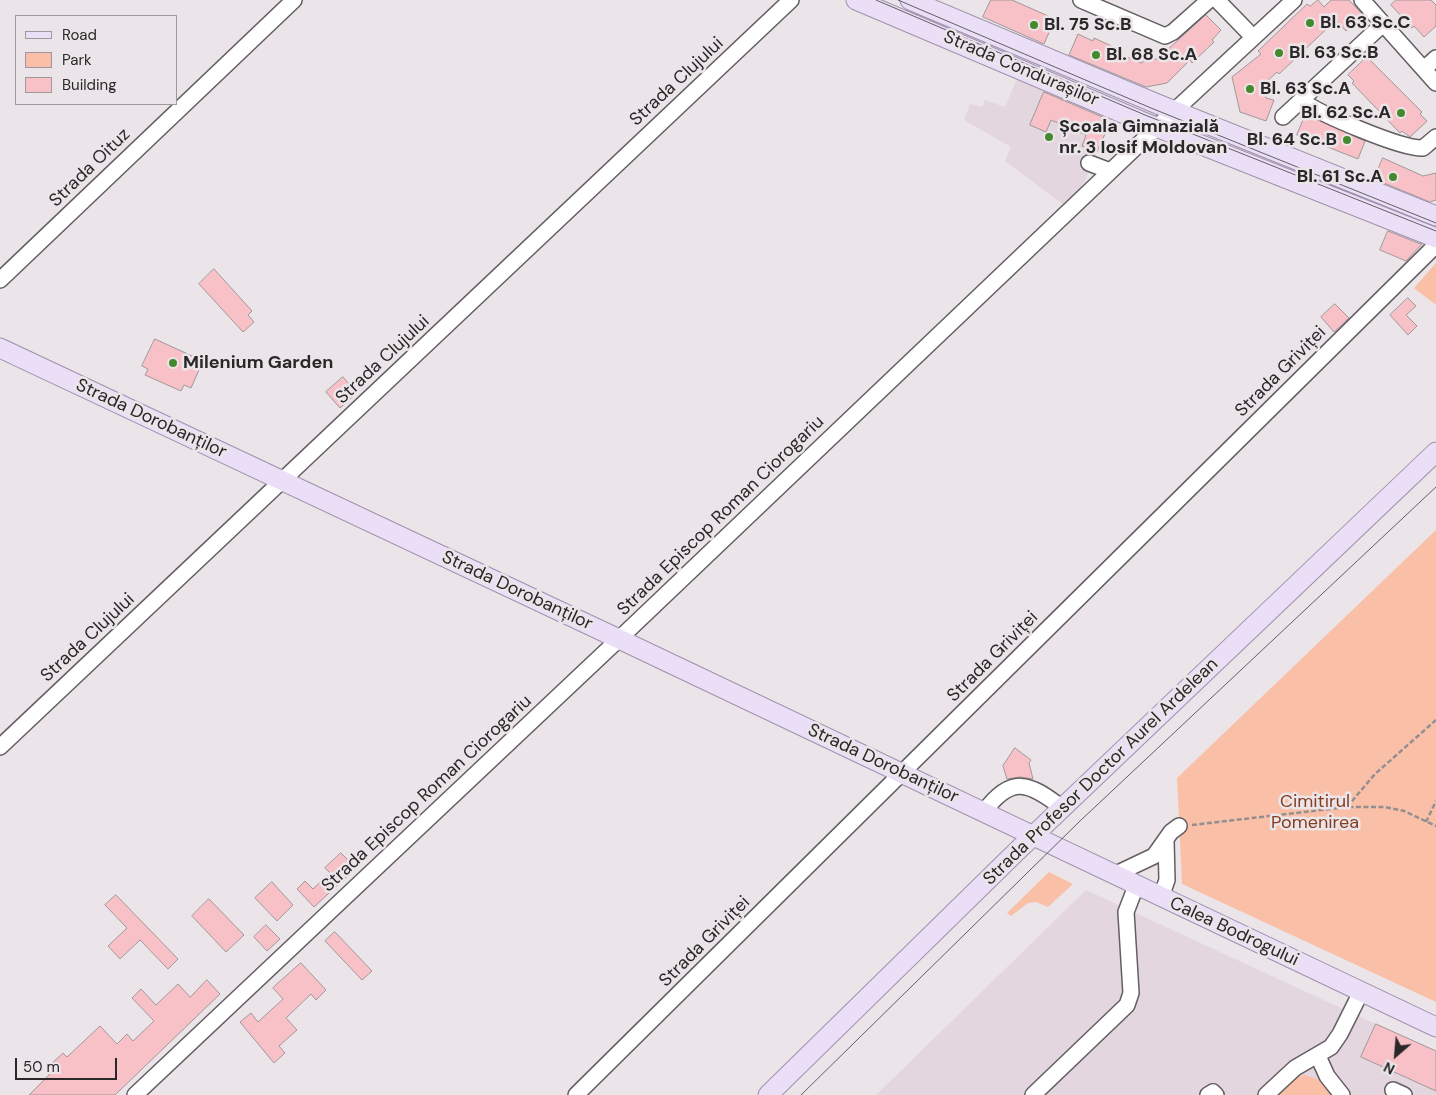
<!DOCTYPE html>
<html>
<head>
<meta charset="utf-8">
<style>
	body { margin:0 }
	#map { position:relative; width:1436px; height:1095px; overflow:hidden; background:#ebe5e9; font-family:"DM Sans",sans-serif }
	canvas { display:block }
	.legend { position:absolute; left:15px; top:15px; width:162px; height:90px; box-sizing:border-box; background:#ebe5e9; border:1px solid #9d999c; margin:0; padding:6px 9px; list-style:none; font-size:15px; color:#292728 }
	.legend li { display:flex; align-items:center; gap:10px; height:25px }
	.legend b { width:25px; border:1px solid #9d999c }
	.north { position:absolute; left:1371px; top:1030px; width:50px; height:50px; -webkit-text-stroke:4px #ebe5e9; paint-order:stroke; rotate:207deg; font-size:14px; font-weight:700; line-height:20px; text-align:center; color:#292728 }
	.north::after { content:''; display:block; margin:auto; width:18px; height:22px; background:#292728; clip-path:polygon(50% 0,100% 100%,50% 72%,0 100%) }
	.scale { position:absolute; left:15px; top:1058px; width:102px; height:22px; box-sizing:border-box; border:2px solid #292728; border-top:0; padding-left:6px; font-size:15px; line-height:18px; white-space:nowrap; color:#292728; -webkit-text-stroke:4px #ebe5e9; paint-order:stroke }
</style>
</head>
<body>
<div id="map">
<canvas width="1436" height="1095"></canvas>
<ul class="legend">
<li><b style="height:6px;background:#ebdff7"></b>Road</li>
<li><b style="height:14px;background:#fabfa7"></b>Park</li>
<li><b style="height:14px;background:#f8c1c7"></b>Building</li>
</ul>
<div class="north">N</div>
<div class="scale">50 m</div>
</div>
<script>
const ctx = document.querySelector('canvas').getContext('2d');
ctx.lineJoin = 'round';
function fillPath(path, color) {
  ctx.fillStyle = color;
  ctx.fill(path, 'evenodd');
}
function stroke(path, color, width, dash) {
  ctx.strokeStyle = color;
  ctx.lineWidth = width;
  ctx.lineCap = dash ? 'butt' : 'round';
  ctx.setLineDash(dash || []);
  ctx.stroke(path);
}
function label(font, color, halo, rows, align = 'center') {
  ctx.font = font + ' "DM Sans",sans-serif';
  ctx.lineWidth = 5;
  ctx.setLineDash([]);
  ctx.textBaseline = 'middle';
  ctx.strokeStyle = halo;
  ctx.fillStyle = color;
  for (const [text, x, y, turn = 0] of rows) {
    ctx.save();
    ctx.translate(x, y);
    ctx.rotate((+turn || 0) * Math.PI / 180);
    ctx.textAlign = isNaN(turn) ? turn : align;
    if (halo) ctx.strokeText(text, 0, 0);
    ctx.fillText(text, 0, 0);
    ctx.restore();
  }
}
fillPath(new Path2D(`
	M1018 76 1109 114 1104 125 1108 127 1082 187 1064 205 1005 161 1011 147 964 120 970 104 982 107 985 100 1005 107Z
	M1086 890 1436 1052V1095H876Z`), '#e3d6de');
fillPath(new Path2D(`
	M1436 263V305L1414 288Z
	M1436 530V1002L1182 884 1177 778Z
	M1049 872 1073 884 1048 907 1036 902 1028 903 1011 916 1007 913Z
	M1305 1075 1317 1079 1334 1095H1277L1294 1078Z`), '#fabfa7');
const building = new Path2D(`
	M991 0H1012L1055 19 1044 44 983 17Z
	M1318 0 1324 7 1331 0H1349L1363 15 1346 31 1336 20 1279 74 1277 72 1264 84 1266 98 1274 100 1266 121 1240 112 1232 77 1261 54 1258 51 1307 4 1310 6Z
	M1396 0H1431L1436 5V26L1424 37 1414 26 1412 28 1391 5Z
	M1206 15 1221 30 1212 40 1214 42 1192 63 1190 60 1167 83 1146 87 1069 55 1078 34 1093 41 1094 38 1118 49 1116 52 1141 63 1148 59H1157Z
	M1367 57 1422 112 1420 114 1427 121 1410 137 1402 131 1400 133 1352 83 1354 81 1348 75Z
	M1044 92 1107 119 1104 126 1108 127 1097 152 1082 146 1086 135 1051 120 1046 132 1030 125Z
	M1306 114 1365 141 1358 159 1297 135Z
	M1383 158 1423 176 1436 173V200L1430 202 1374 179Z
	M1388 231 1418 243 1422 244 1406 261 1380 250Z
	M214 269 252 311 248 315 254 322 243 332 199 284Z
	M1408 298 1416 306 1406 315 1417 326 1408 335 1390 315Z
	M1335 304 1349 318 1334 332 1321 317Z
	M155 339 203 361 191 388 184 385 181 391 145 375 148 369 142 366Z
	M343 377 357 393 340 408 326 392Z
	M1015 748 1031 760 1029 763 1033 779 1020 777 1007 779 1003 766Z
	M341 853 356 868 314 907 297 889 305 881 313 889 330 873 325 868Z
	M272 882 293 905 277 921 255 898Z
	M116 895 178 959 168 969 140 940 120 959 108 946 127 928 105 905Z
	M209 899 244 935 226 952 192 916Z
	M266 925 280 939 267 951 254 937Z
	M335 932 372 971 362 980 325 941Z
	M301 963 326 990 316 1000 311 994 286 1018 297 1030 279 1046 285 1053 274 1063 240 1022 251 1013 258 1022 283 999 273 988Z
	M207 980 220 994 115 1095H29L51 1073 47 1068 63 1053 67 1057 100 1026 117 1044 127 1034 133 1041 154 1021 132 998 141 989 156 1005 178 984 190 997Z
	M1376 1024 1436 1051V1091L1361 1057Z`);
fillPath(building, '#f8c1c7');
stroke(building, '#9f9899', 1);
const minor = new Path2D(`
	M1081 0 1165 36 1173 32 1209 0
	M1217 0 1253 37
	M1362 0 1436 83
	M1424 69 1436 58
	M1301 100C1319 114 1402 149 1423 148L1436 137
	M1283 117 1383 24
	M1089 163 1110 171
	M0 280 294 0
	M0 747 791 0
	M984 812C1011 775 1029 782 1062 808
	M1114 875 1154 856 1171 832 1179 826
	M1161 897 1167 880 1166 840
	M1318 1056 1327 1076 1342 1095
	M1393 1090 1404 1095
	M135 1095 619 639 1157 127 1294 0
	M576 1095 1436 245
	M1033 1095 1127 1005 1131 993 1126 912 1136 886
	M1208 1095 1213 1092 1216 1095
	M1266 1095 1295 1068 1331 1047 1340 1034 1361 992`);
const major = new Path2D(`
	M856 0 1141 121 1436 238
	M910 0 1155 103 1436 216
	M0 348 619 639 1436 1027
	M768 1095 1015 853 1436 452`);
stroke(minor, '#635e61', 18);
stroke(major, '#9f91ab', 21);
stroke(new Path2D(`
	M1347 807 1375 774 1436 720
	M1426 822 1436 801
	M1192 825 1347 807H1385L1404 811 1436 826`), '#938f91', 2.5, [5, 2.5]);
stroke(minor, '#fff', 15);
stroke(major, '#ebdff7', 19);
stroke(new Path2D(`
	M876 0 1145 115 1436 231
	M898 0 1151 108 1436 223
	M801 1095 1080 821 1436 487`), '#625f61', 1);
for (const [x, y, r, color] of [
	[1310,23,5,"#44892e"],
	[1034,25,5,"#44892e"],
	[1279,53,5,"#44892e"],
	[1096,55,5,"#44892e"],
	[1250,89,5,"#44892e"],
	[1401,113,5,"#44892e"],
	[1049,137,5,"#44892e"],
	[1347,140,5,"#44892e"],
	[1393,177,5,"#44892e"],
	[173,363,5,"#44892e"]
]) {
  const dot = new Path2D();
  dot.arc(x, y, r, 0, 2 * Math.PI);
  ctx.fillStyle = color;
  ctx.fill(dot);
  stroke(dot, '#ebe5e9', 2);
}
label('bold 18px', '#292728', '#ebe5e9', [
	["Bl. 63 Sc.C",1320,23],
	["Bl. 75 Sc.B",1044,25],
	["Bl. 63 Sc.B",1289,53],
	["Bl. 68 Sc.A",1106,55],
	["Bl. 63 Sc.A",1260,89],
	["Bl. 62 Sc.A",1391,113,"right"],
	["Școala Gimnazială",1059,127],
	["nr. 3 Iosif Moldovan",1059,148],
	["Bl. 64 Sc.B",1337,140,"right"],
	["Bl. 61 Sc.A",1383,177,"right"],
	["Milenium Garden",183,363]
], 'left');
label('18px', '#292728', '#ebe5e9', [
	["Strada Condurașilor",1021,69,23],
	["Strada Clujului",677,82,-43],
	["Strada Oituz",90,168,-44],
	["Strada Clujului",383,360,-43],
	["Strada Griviței",1281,372,-45],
	["Strada Dorobanților",151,419,25],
	["Strada Episcop Roman Ciorogariu",721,516,-44],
	["Strada Dorobanților",517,591,25],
	["Strada Clujului",88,638,-43],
	["Strada Griviței",993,657,-45],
	["Strada Dorobanților",883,764,25],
	["Strada Profesor Doctor Aurel Ardelean",1101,772,-44],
	["Strada Episcop Roman Ciorogariu",427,794,-43],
	["Calea Bodrogului",1234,932,25],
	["Strada Griviței",705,942,-45]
]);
label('18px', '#853d1d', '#ebe5e9', [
	["Cimitirul",1315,802],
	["Pomenirea",1315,823]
]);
</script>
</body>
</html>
